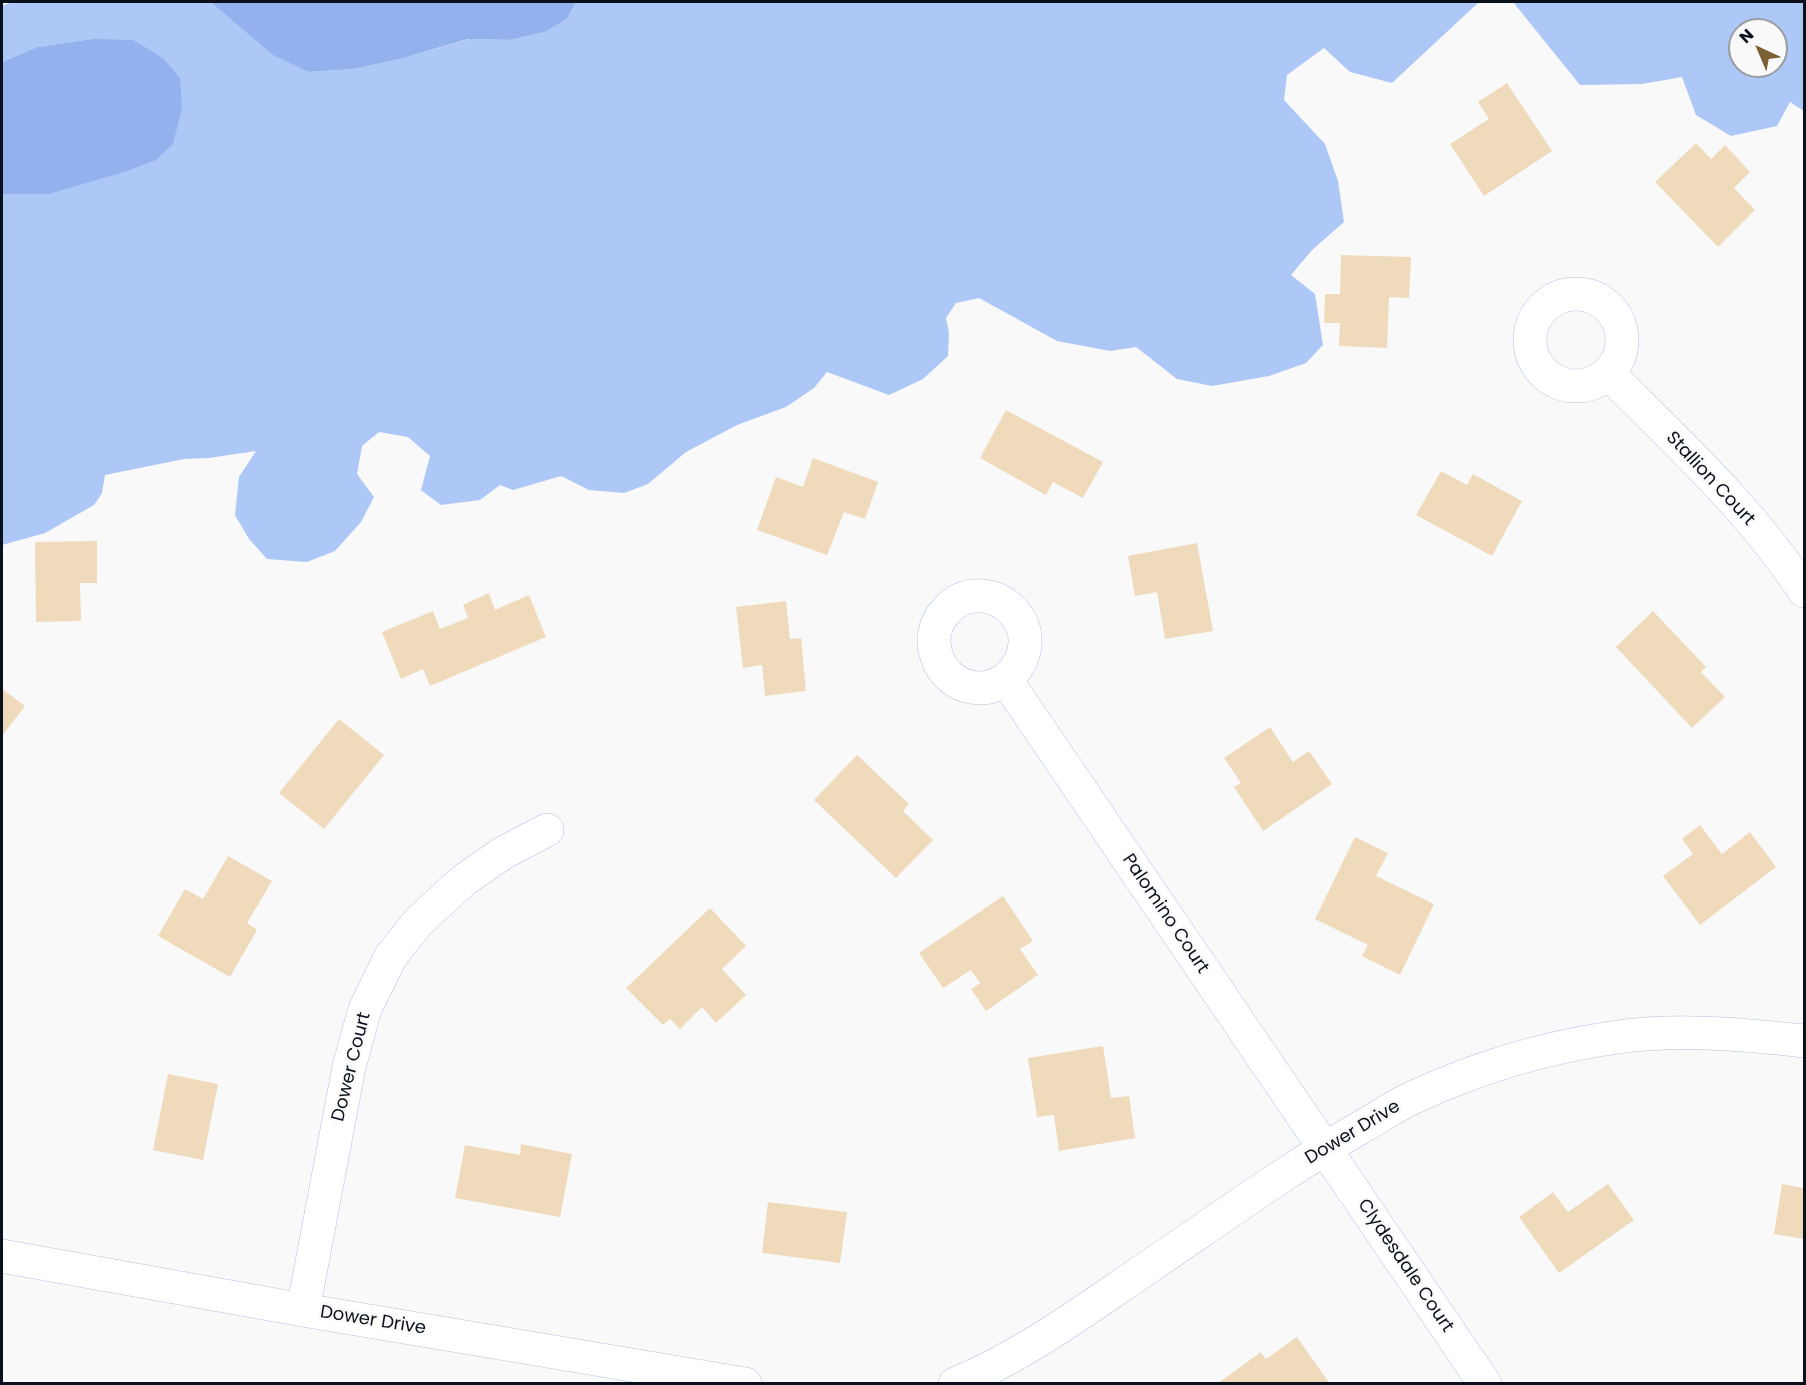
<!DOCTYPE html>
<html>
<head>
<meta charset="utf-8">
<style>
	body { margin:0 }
	#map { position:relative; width:1806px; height:1385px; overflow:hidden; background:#f9f9f9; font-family:Poppins,sans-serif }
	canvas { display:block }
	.frame { position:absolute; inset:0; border:3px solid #0b111b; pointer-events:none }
	.north { position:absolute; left:1728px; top:18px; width:60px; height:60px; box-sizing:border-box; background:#f9f9f9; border:2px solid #9a9ca0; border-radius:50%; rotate:316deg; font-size:16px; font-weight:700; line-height:24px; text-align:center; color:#0b111b }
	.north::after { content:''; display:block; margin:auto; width:21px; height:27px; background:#7b6032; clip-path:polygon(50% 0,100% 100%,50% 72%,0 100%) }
</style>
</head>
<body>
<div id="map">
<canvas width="1806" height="1385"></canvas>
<div class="frame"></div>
<div class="north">N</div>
</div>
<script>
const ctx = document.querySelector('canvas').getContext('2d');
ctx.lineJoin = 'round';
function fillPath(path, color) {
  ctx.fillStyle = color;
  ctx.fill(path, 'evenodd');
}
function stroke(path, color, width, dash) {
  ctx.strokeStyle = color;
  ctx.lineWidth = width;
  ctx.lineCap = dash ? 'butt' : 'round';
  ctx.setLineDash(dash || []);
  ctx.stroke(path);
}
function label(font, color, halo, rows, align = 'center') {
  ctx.font = font + ' Poppins,sans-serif';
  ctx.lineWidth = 5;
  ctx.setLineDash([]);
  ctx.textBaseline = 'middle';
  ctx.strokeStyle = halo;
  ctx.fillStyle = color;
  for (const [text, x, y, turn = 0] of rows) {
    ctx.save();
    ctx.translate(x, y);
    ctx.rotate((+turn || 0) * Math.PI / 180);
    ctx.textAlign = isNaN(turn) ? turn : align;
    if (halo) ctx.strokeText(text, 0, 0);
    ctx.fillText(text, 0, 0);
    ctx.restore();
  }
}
fillPath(new Path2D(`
	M12 2H211L309 72 354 69 400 59 469 39 510 40 545 32 567 19 576 2H1479L1392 83 1350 72 1324 48 1287 75 1284 100 1325 144 1338 181 1344 222 1312 250 1291 275 1315 294 1323 345 1306 363 1269 376 1212 386 1177 379 1136 347 1110 351 1057 341 979 298 956 303 946 318 949 333 948 356 923 379 889 395 827 372 814 388 786 407 737 425 686 452 648 484 624 493 589 490 561 476 513 490 500 485 480 500 441 505 421 490 430 456 408 437 379 432 362 446 357 474 374 497 361 522 335 551 307 562 267 559 249 539 235 515 239 477 256 451 209 458 184 459 105 475 102 493 94 505 45 533 2 545V194H49L92 39 37 47 2 62V6Z
	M1513 2H1804V111L1790 102 1777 126 1731 136 1696 115 1682 77 1642 84 1580 85ZM1740 30H1776V66H1740Z`), '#adc7f7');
fillPath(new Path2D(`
	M211 2H576L567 19 545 32 510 40 468 39 400 59 354 69 309 72 273 55Z
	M92 39 133 40 163 58 180 78 182 108 173 144 156 160 124 172 49 194H2V62L37 47Z`), '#93b2ed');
fillPath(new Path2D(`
	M1507 83 1552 151 1484 196 1450 144 1489 119 1478 102Z
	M1696 143 1711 159 1725 145 1750 172 1734 188 1755 210 1718 247 1655 182Z
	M1341 255 1411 257 1409 298 1389 297 1387 348 1339 346 1340 323H1324L1325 294H1340Z
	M1006 410 1103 462 1083 498 1053 482 1046 495 980 458Z
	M813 458 878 482 865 519 844 512 827 555 757 530 776 477 803 487Z
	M1441 471 1467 485 1473 474 1522 501 1492 556 1416 515Z
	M97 541V583H80L81 621 36 622 35 542Z
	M1197 543 1213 631 1165 639 1157 592 1135 596 1128 556Z
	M489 593 495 610 529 595 546 637 430 686 423 669 401 679 382 632 433 611 440 629 468 618 463 605Z
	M786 601 790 639 801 638 806 691 765 696 762 665 743 668 736 607Z
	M1653 611 1706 667 1701 672 1725 697 1692 728 1616 647Z
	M2 689 25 706 2 736Z
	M339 719 384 755 324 829 279 793Z
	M1270 727 1293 762 1309 751 1332 784 1263 831 1234 787 1241 783 1224 758Z
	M857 755 909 804 903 811 933 840 896 878 814 800Z
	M1700 825 1722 854 1750 832 1776 867 1700 925 1663 876 1693 854 1682 839Z
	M1355 837 1388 853 1376 876 1434 904 1400 975 1362 956 1368 945 1315 919Z
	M228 856 272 881 247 923 257 930 230 977 158 936 185 889 203 899Z
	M1003 896 1033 941 1020 949 1038 975 986 1011 971 989 980 983 971 970 943 988 919 953Z
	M710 908 746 946 722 969 746 995 716 1023 702 1007 680 1029 670 1019 663 1025 626 988Z
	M1103 1046 1111 1098 1129 1096 1135 1138 1059 1151 1054 1115 1037 1117 1028 1058Z
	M168 1074 218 1084 203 1160 153 1150Z
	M521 1144 572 1154 560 1217 455 1198 465 1145 520 1155Z
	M1608 1184 1634 1220 1559 1273 1519 1217 1553 1192 1568 1212Z
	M1782 1184 1804 1188V1239L1774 1234Z
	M768 1202 847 1212 840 1263 762 1253Z
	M1297 1337 1330 1384H1217L1261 1352 1266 1359Z`), '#efdbbc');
const street = new Path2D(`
	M1530 340a46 46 0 1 1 92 0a46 46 0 1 1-92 0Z
	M1608 373C1677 442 1751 510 1804 591
	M1006 680C1000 682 994 686 989 687 959 693 935 670 934 641 934 630 938 620 945 612 984 566 1061 627 1006 680L1485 1384
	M2 1256 303 1310 745 1384
	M303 1310 349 1067 365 1009 391 956 419 921 464 880 503 853 547 830
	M955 1384C1027 1354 1089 1307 1153 1264 1222 1217 1290 1168 1363 1126 1379 1117 1395 1106 1412 1098 1474 1069 1543 1048 1611 1038 1674 1028 1741 1034 1804 1041`);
stroke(street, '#b2c3e2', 34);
stroke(street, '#fff', 33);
label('18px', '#0b111b', '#f9f9f9', [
	["Stallion Court",1710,479,47],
	["Palomino Court",1165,914,56],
	["Dower Court",352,1067,-76],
	["Dower Drive",1353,1133,-31],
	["Clydesdale Court",1405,1266,56],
	["Dower Drive",373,1321,9]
]);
</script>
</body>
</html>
